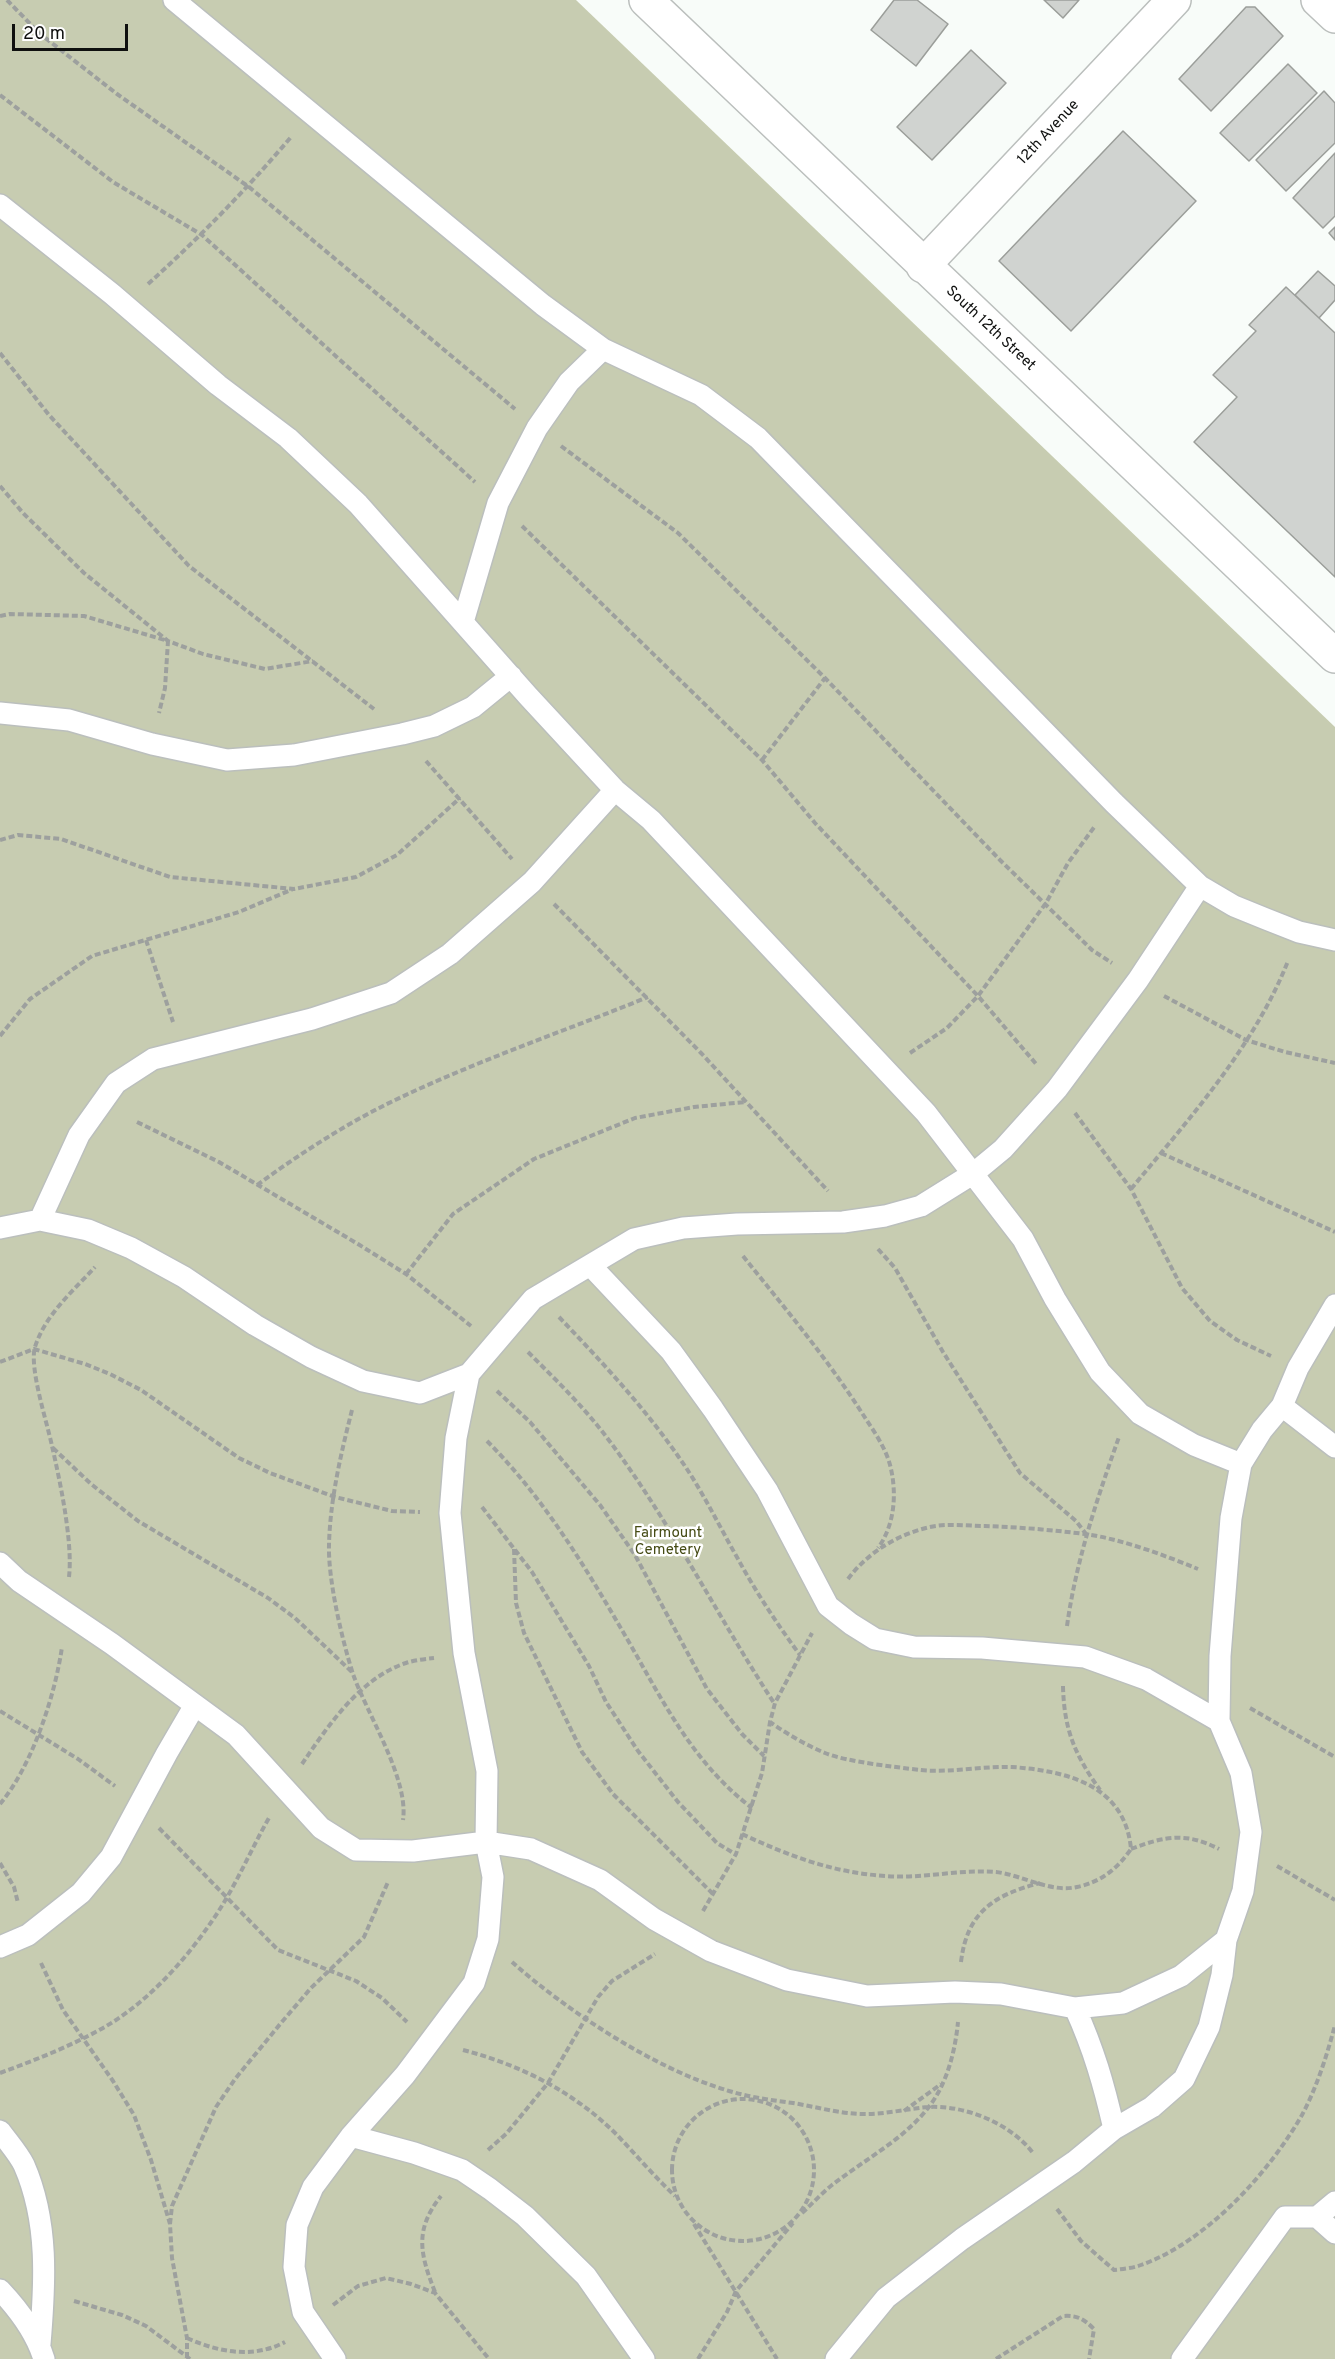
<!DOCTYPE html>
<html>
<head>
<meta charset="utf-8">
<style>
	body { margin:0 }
	#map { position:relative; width:1335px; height:2359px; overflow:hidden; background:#f8fcf9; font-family:Overpass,sans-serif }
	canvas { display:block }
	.scale { position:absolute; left:12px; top:24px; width:116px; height:27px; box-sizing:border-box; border:3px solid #0f100f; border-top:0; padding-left:8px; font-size:18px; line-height:21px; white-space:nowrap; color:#0f100f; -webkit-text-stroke:4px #fff; paint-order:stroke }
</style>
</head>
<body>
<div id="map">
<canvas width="1335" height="2359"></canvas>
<div class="scale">20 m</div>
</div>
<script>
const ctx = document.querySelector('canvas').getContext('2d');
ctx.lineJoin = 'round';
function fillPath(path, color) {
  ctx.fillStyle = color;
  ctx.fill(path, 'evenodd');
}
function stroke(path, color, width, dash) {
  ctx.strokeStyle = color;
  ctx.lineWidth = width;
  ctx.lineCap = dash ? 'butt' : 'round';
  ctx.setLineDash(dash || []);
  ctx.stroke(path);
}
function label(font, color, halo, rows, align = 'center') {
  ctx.font = font + ' Overpass,sans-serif';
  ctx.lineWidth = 5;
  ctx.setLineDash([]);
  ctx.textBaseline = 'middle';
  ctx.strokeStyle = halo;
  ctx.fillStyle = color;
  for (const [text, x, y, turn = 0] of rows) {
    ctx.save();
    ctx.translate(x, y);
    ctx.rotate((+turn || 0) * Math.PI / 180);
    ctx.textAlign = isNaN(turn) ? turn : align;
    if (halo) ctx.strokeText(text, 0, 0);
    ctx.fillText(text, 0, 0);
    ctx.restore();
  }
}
fillPath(new Path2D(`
	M0 0H576L1335 727V2359H0Z`), '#c7ccb1');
const building = new Path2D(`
	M894 0H917L948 24 916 66 871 30Z
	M1044 0H1079L1063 18Z
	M1246 7H1255L1283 36 1211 111 1179 79Z
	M971 50 1006 83 932 160 897 127Z
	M1288 64 1317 93 1249 161 1220 133Z
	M1324 91 1335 103V143L1286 191 1256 160Z
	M1123 131 1196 201 1071 331 999 261Z
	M1335 153V216L1323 228 1293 198Z
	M1335 227V240L1329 233Z
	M1318 271 1335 286V300L1319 318 1295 295Z
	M1286 287 1335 333V577L1194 442 1237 397 1213 375 1256 331 1249 325Z`);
fillPath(building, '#d0d3d0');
stroke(building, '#9b9e9a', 1.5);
const service = new Path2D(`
	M174 0 543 305 603 349 701 395 758 438 1114 803 1200 886 1234 906 1266 919 1299 932 1335 940
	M0 205 112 294 218 385 288 438 358 504 528 696 615 790 651 820 926 1113 1023 1239 1055 1299 1100 1372 1140 1414 1194 1445 1241 1464
	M463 622 498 503 537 428 569 382 603 349
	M0 713 69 720 152 744 227 760 294 755 402 734 434 726 473 707 511 676
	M40 1220 79 1135 116 1083 153 1059 312 1019 391 993 450 954 532 882 615 790
	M0 1228 40 1220 88 1230 131 1248 184 1277 255 1325 311 1357 363 1381 420 1393 469 1374 456 1438 450 1513 464 1653 487 1771 486 1842 531 1849 600 1880 654 1919 711 1951 787 1980 867 1996 955 1992 1001 1994 1075 2008
	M591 1266 671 1351 713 1409 767 1490 828 1606 851 1624 875 1639 914 1647 982 1648 1085 1657 1146 1679 1219 1721
	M469 1374 533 1299 634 1239 683 1228 737 1224 843 1222 885 1216 921 1206 974 1173 1003 1149 1057 1089 1138 980 1200 886
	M1282 1406 1335 1447
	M0 1563 19 1581 112 1644 236 1735 321 1828 356 1850 413 1851 486 1842 493 1877 488 1939 474 1983 405 2075 351 2136 313 2187 297 2225 294 2267 303 2312 335 2359
	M0 1947 28 1935 81 1893 111 1857 167 1753 195 1705
	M1114 2129C1104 2085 1094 2050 1075 2008L1123 2003 1181 1976 1226 1940
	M0 2131C8 2142 18 2153 24 2165 49 2222 45 2284 40 2344
	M351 2136 414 2153 462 2170 490 2189 525 2216 586 2276 644 2359
	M1317 2217 1335 2233
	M0 2290C19 2310 36 2333 44 2359
	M836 2359 886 2298 962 2239 1074 2162 1114 2129 1152 2107 1184 2079 1209 2027 1222 1975 1226 1940 1243 1891 1251 1832 1241 1773 1219 1721 1220 1656 1231 1518 1241 1464 1262 1430 1282 1406 1298 1368 1335 1305
	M1182 2359 1285 2217H1317L1335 2202`);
const tertiary = new Path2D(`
	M646 0 1335 656
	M1318 0 1335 16
	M923 266 1174 0`);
stroke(service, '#bbbfbd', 24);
stroke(tertiary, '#bbbfbd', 36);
stroke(new Path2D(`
	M7 0 39 33 117 94 249 187 515 409
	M0 95 113 182 202 235 475 482
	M148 284C199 238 246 190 291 137
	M0 353 49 415 189 566 374 709
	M561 446 678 533 825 678 1000 860 1092 950 1112 963
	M0 486 23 513 84 573 168 641 203 654 265 669 313 661
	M522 526 762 760 815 823 978 996 1037 1065
	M0 616 10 614 84 616 168 641 165 688 159 713
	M762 760 825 678
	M426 761 512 859
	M0 840 18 835 61 839 170 877 294 889 356 877 397 855 460 798
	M554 904 702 1054 828 1191
	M146 940 173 1022
	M1164 996 1246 1040 1285 1052 1335 1063
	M0 1036 30 999 92 956 239 912 293 889
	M910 1053 947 1028 978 996 1046 903 1068 863 1095 826
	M1075 1113 1131 1189 1182 1288 1210 1321 1237 1340 1271 1356
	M137 1122 219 1162 358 1244 406 1274 471 1326
	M1161 1153 1335 1232
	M257 1185C297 1156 341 1127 385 1105 470 1063 560 1033 648 997
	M1131 1189C1189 1119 1254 1047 1288 961
	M878 1249 895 1268 943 1352 1020 1473 1076 1521 1086 1534
	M743 1256C784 1307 826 1357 862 1413 873 1430 887 1449 891 1469 897 1496 894 1526 878 1548
	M406 1274 453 1214 534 1159 635 1118 694 1107 745 1102
	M559 1317C601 1361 643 1406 678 1456 701 1488 718 1524 738 1559 756 1592 777 1624 800 1655
	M528 1352C557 1381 586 1409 611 1443 672 1525 718 1617 774 1703
	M0 1362 34 1349 85 1364 110 1374 141 1390 239 1458 270 1473 335 1497 392 1511 420 1512
	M497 1391 530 1422 600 1505 635 1555 707 1689 742 1734 764 1756
	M352 1410C341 1453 330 1500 329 1545 328 1580 342 1640 353 1674 367 1714 409 1779 403 1820
	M487 1441C544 1498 586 1568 626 1637 663 1701 692 1762 752 1808
	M53 1448 91 1484 138 1521 268 1598 295 1618 353 1673
	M482 1507 532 1572 589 1666 606 1702 638 1751 678 1802 717 1843 735 1854
	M514 1549 516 1603 524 1633 582 1752 613 1794 712 1893
	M69 1577C73 1542 60 1481 52 1446 47 1422 29 1368 35 1347 45 1315 73 1291 95 1267
	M848 1579C867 1553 898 1534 930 1527 948 1523 967 1526 985 1526 1018 1527 1052 1530 1085 1534 1121 1539 1164 1555 1198 1569
	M1067 1626C1076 1561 1097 1499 1119 1437
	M1063 1686C1064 1730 1075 1755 1100 1790
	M1250 1708 1335 1757
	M0 1711 78 1759 115 1786
	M302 1764C328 1726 360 1678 406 1663 415 1660 425 1659 434 1658
	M0 1804C32 1766 55 1696 62 1647
	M159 1828 278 1950 356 1981 382 1998 407 2022
	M742 1834C789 1856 834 1873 886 1876 923 1879 959 1869 996 1872 1022 1875 1050 1893 1077 1887 1101 1882 1117 1869 1131 1849 1125 1785 1067 1771 1012 1767 982 1766 951 1773 920 1770 896 1767 847 1762 825 1753 806 1745 787 1734 770 1722
	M1131 1849C1165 1836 1186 1832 1219 1849
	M0 1863 14 1887 18 1903
	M1277 1866 1335 1900
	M703 1911 736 1854 762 1773 770 1722 775 1703 812 1633
	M512 1962C567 2011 655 2069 726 2090 748 2097 770 2100 793 2103 817 2107 840 2114 865 2114 886 2114 907 2109 928 2107 965 2105 1010 2123 1033 2153
	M961 1962C967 1912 994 1895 1040 1883
	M41 1963 63 2010 113 2081 134 2115 151 2160 170 2224 172 2258 187 2338V2359
	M463 2050C521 2065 576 2093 618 2136 637 2156 655 2177 675 2196
	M0 2073C38 2059 79 2043 113 2022 152 1997 186 1959 212 1921 235 1888 250 1851 270 1816
	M672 2170a71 71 0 1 1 142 0a71 71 0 1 1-142 0Z
	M904 2111 941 2084
	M488 2150 506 2134 548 2083 598 1997 612 1981 655 1954
	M1057 2209 1081 2241 1114 2270C1123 2269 1133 2268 1141 2265 1206 2242 1268 2174 1302 2115 1317 2087 1327 2055 1335 2025
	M802 2213C812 2204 821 2194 832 2185 864 2160 903 2140 928 2108 947 2084 955 2052 958 2022
	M170 2224 172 2206 216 2107 235 2079 281 2023 311 1988 364 1937 388 1882
	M694 2224 777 2359
	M435 2292C420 2254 414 2230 441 2196
	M74 2301 122 2315 146 2326 190 2359
	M333 2305 358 2286 386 2278 411 2284 435 2293 489 2359
	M187 2338C218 2352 253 2359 285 2342
	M698 2359 727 2312 736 2291 793 2223
	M996 2359 1063 2316C1077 2315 1084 2319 1094 2329L1089 2359`), '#9da09e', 4, [6, 3]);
stroke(service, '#fff', 21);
stroke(tertiary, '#fff', 33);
label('15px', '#0f100f', '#fff', [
	["12th Avenue",1049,133,-47],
	["South 12th Street",990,329,43]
]);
label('15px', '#454b14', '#fff', [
	["Fairmount",668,1534],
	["Cemetery",668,1551]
]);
</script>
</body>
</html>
